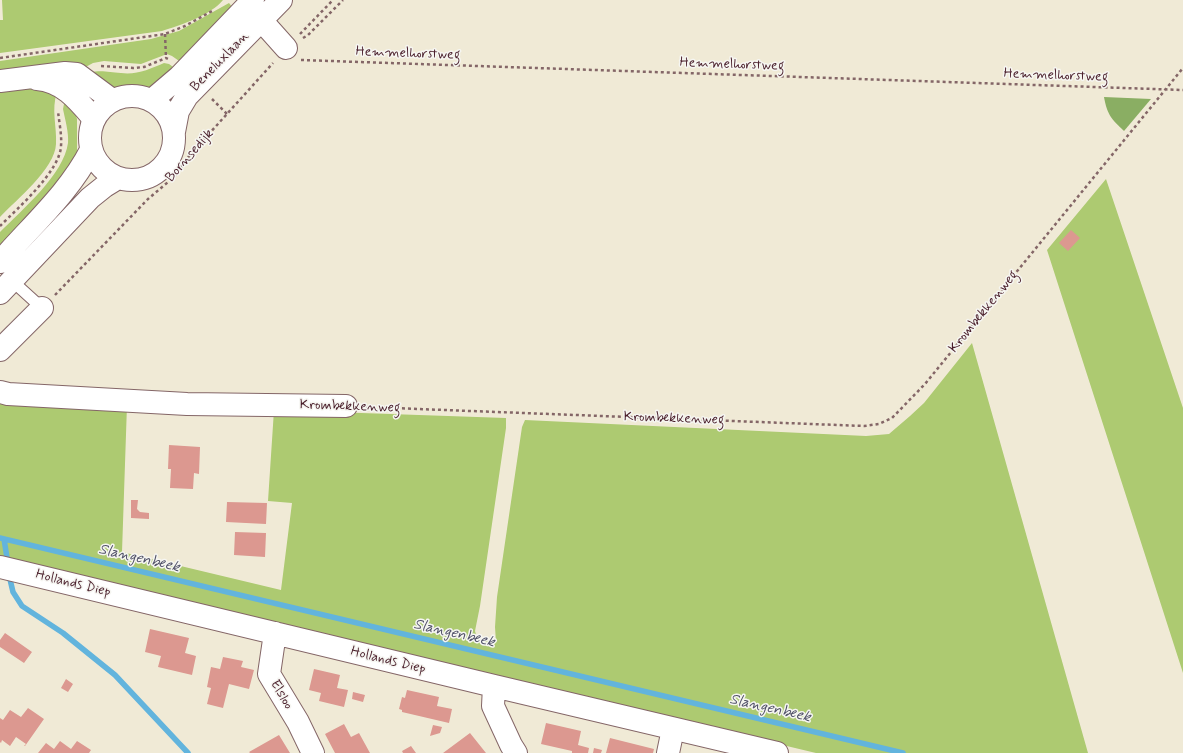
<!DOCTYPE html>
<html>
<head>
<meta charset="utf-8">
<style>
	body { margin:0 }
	canvas { display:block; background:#f0ead6 }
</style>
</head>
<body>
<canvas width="1183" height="753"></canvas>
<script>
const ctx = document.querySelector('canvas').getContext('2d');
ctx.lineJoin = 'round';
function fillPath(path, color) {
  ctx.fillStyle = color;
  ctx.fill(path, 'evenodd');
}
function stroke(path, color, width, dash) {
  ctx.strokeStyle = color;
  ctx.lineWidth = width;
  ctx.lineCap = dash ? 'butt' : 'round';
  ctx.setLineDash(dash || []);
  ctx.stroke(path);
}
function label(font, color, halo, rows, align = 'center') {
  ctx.font = font + ' Mynerve,sans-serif';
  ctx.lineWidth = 3;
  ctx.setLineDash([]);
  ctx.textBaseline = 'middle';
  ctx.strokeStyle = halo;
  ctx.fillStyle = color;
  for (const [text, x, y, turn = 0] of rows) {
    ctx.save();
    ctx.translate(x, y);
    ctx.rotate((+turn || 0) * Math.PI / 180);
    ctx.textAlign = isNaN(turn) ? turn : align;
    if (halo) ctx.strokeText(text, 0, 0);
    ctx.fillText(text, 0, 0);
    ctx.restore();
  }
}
fillPath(new Path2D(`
	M2 0H223C211 15 181 25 162 31L0 53V20H3Z
	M229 3 233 8 182 63 172 56 167 54 141 64 104 61 93 63 82 69 0 79V61L151 39 179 31Z
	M164 63 169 64 176 69 152 87 128 86 115 89 90 72C103 70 109 72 121 73 137 75 150 69 164 63Z
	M33 87 57 92C51 110 57 126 56 144 55 169 16 200 0 217V90Z
	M69 103 74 109 77 119V154L66 176 0 247V232C22 210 64 174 68 143 69 133 65 119 63 109L64 104Z
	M1106 179 1183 408V673L1047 250Z
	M972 343 1088 753H816L0 558V400L127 405 122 552 281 590 292 503 268 501 274 410 506 418V428L480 606 475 631 477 638 496 642 495 627 497 597 522 427 525 420 866 436 889 434 910 416 924 403Z`), '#adca71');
fillPath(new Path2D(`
	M1104 97 1151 99 1124 131C1111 119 1107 114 1104 97Z`), '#8aae63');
stroke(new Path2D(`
	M0 538 903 753
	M4 539 8 564
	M9 575 13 592 22 606 63 633 115 675 188 753`), '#62b4dd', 5.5);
fillPath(new Path2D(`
	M1071 230 1080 238 1068 251 1059 243Z
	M169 445 200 447 199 474 194 473 193 489 170 488 171 469H168Z
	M131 500H138L137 509 140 512 149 513V519L131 518Z
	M227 502 267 503 266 524 226 522Z
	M235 532 266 533 265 557 234 555Z
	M150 629 189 638 185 653 196 656 192 675 158 667 161 656 145 652Z
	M5 633 32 652 24 663 0 647V640Z
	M223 657 243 661 241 667 254 670 249 689 229 684 223 708 207 704 211 688 207 687 211 667 220 669Z
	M314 669 340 675 337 688 348 690 344 707 319 701 321 693 309 690Z
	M66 679 73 684 68 692 61 688Z
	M407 690 439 697 437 706 452 709 449 723 402 712V710L399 709 402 697 405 698Z
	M353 692 365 695 363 702 352 699Z
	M28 708 44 719 25 746H24L26 744 16 737 10 746 2 740 1 743 0 742V718L3 720 10 710 21 717Z
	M546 723 581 731 578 745 589 748 588 753H572V751L541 744Z
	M344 724 351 737 359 733 370 753H335L325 734Z
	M433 725 442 727 440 733 430 736Z
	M470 733 486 753H443Z
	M279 735 290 753H250L249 752Z
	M610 738 654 749 653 753H606Z
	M60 741 71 749 77 741 91 750 89 753H38L46 743 54 749Z
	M411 746 416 753H403L402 751Z
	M594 748 602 750 601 753H593Z`), '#dc9890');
const service = new Path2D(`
	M9 278 42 308`);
const minor = new Path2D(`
	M242 14 261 20 286 48
	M37 79C63 81 78 100 94 119
	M0 81 65 73 77 74 112 100
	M0 350 42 308
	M0 392 8 394 187 404 346 406
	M0 567 494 686 777 753
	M275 633 269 674 298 722 313 753
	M494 686 493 706 511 745 516 753
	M668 753 673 729`);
const tertiary = new Path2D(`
	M90 138a42 42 0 1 1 84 0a42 42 0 1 1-84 0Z
	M152 100 179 77 253 0
	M174 132 178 111 187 96 281 0
	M0 262C32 225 69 193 91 150
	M0 293 90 198 105 186 118 178`);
stroke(service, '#846667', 13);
stroke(minor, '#846667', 24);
stroke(tertiary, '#846667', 24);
stroke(new Path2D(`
	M165 34 166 58
	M300 34 333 0
	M303 38 308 35 343 0
	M0 58 165 34 185 26 212 11
	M301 60 1183 90
	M101 66 133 68 144 67 166 58 168 59
	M212 99 227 114
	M0 226C18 208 60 171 61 146 62 135 59 122 58 111
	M55 295 148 199 174 177 189 156 273 63
	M366 407 864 426 879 424 892 418 925 384 1183 68`), '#846667', 2.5, [3, 3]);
stroke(service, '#fff', 11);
stroke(minor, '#fff', 22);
stroke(tertiary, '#fff', 22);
label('14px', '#4a1f2b', '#f6f6f2', [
	["Hemmelhorstweg",408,54,2],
	["Beneluxlaan",220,62,-46],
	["Hemmelhorstweg",732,65,2],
	["Hemmelhorstweg",1056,76,2],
	["Bornsedijk",190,156,-49],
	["Krombekkenweg",984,312,-51],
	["Krombekkenweg",350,407,2],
	["Krombekkenweg",674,419,2],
	["Hollands Diep",73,584,14],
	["Hollands Diep",388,661,14],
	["Elsloo",281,695,59]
]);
label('italic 15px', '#525369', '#f6f6f2', [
	["Slangenbeek",139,559,13],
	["Slangenbeek",454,634,13],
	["Slangenbeek",770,709,13]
]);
</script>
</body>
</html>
